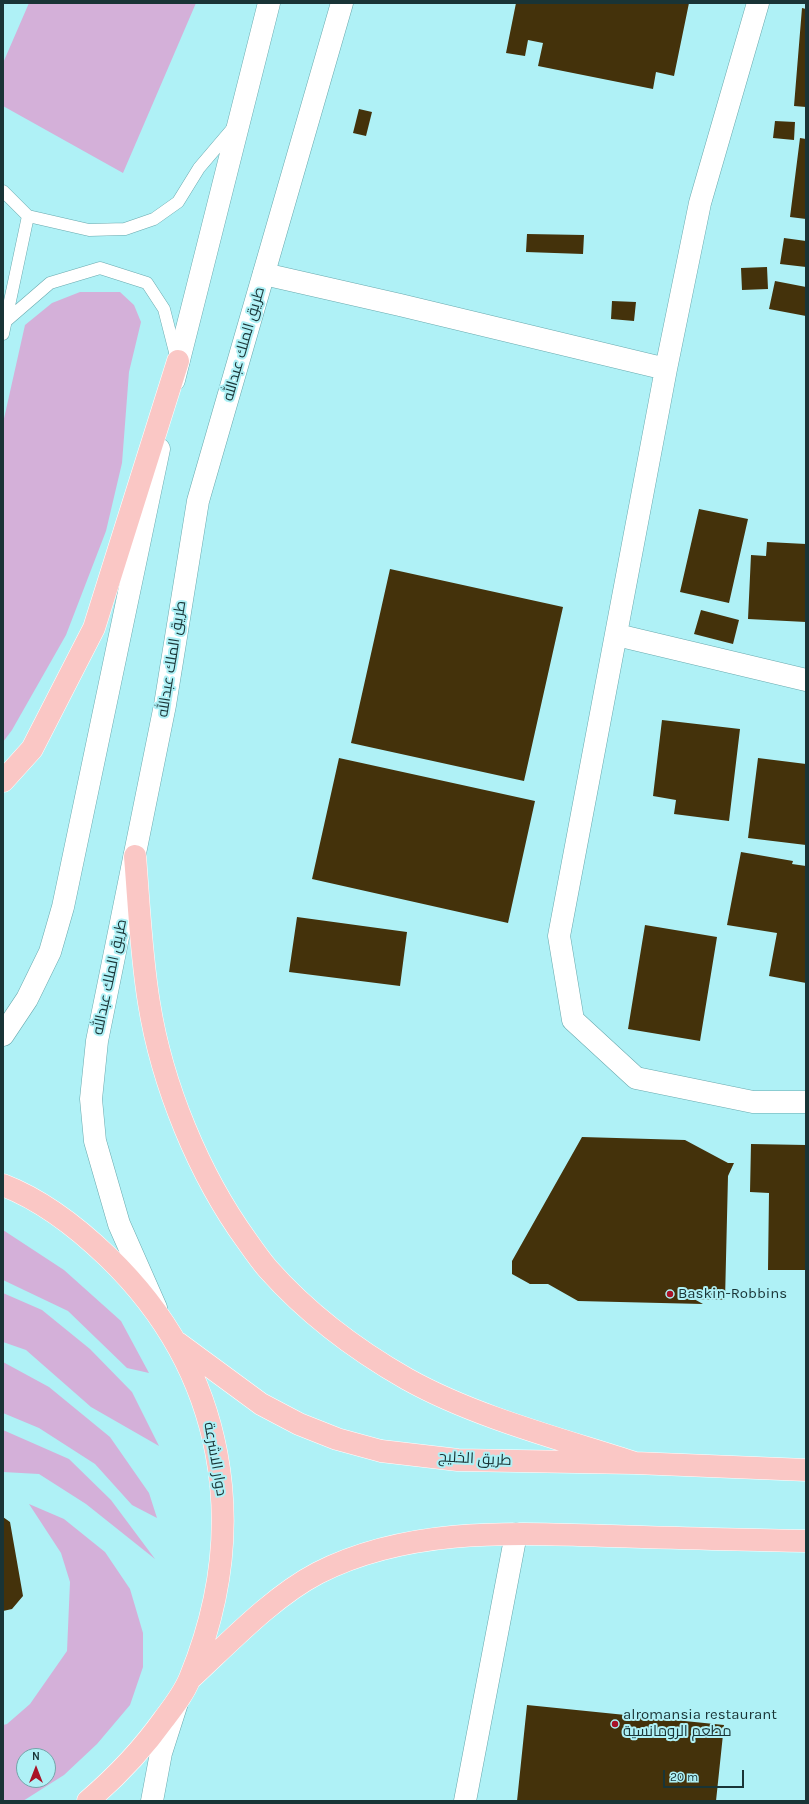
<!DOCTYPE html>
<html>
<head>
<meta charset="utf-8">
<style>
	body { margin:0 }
	#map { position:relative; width:809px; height:1804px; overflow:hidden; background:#aff1f6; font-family:Karla,sans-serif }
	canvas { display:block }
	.frame { position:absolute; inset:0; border:4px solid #193436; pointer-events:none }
	.north { position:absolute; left:16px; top:1748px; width:40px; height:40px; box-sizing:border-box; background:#aff1f6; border:1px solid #73a5a9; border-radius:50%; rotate:0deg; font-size:11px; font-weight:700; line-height:16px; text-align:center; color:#193436 }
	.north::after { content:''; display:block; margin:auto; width:14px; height:18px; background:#a91227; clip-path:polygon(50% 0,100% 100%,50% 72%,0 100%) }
	.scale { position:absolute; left:663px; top:1770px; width:81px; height:18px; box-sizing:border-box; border:2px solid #193436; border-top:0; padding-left:5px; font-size:12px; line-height:14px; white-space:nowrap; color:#193436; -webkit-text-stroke:3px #aff1f6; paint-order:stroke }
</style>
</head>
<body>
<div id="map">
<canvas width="809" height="1804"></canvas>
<div class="frame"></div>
<div class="north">N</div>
<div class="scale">20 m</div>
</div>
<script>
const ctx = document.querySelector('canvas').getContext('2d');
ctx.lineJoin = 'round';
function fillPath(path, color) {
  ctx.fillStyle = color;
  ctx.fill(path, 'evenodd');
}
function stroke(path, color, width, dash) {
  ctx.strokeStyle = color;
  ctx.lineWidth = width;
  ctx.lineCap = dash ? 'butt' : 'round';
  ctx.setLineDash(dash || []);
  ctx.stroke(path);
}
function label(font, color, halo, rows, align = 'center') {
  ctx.font = font + ' Karla,Cairo,sans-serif';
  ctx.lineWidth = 4;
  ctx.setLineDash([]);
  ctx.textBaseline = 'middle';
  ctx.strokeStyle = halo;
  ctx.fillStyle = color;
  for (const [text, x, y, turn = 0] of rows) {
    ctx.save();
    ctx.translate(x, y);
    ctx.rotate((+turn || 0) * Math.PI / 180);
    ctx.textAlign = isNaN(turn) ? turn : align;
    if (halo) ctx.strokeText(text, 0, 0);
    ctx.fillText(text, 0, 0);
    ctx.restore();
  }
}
fillPath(new Path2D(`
	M29 3H196L123 173 3 106V63Z
	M80 292H120L134 305 141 322 129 372 122 463 106 531 66 635 12 730 3 742V423L25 325 52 303Z
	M3 1230 64 1270 121 1321 149 1373 127 1368 68 1311 3 1280Z
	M3 1293 42 1310 90 1349 132 1392 159 1446 91 1407 26 1350 3 1342Z
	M3 1362 49 1387 110 1437 149 1493 157 1518 132 1505 95 1464 39 1428 3 1413Z
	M3 1430 69 1459 111 1500 155 1559 86 1504 39 1474 3 1472Z
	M29 1504 64 1519 105 1552 130 1589 143 1633V1667L130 1705 97 1744 64 1775 23 1801H3V1725L7 1724 30 1704 67 1651 70 1582 61 1553ZM24 1756H48V1780H24Z`), '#d4b0d9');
fillPath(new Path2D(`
	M516 3H689L674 76 656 72 653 89 538 66 543 43 528 40 525 56 506 53Z
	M802 8 806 9V107L794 106Z
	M359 109 372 112 366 136 353 133Z
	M775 121 795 122 794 140 773 138Z
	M800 138 806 139V219L790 217Z
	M527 234 584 235 583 254 526 252Z
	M784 238 806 241V267L780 264Z
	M767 267 768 289 742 290 741 268Z
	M775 281 806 287V316L769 309Z
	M612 301 636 302 634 321 611 319Z
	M699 509 748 519 729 603 680 592Z
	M767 542 806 544V622L748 619 751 555 766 556Z
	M390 569 563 607 524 781 351 743Z
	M701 610 739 620 733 644 694 634Z
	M662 720 740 729 729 821 674 814 676 800 653 796Z
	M339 758 535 801 508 923 312 879Z
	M758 758 806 764V845L748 838Z
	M741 852 793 861 792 864 806 866V983L769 976 777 933 727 925Z
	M297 917 407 932 400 986 289 972Z
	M645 925 717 937 700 1041 628 1029Z
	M582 1137 685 1140 728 1163H734L728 1176 725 1300 694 1299 703 1304 578 1301 548 1284H530L512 1274V1261Z
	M751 1144 806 1145V1270H768L769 1193 750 1192Z
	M3 1517 10 1522 23 1596 12 1609 3 1611Z
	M527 1705 724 1725 716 1801H517Z`), '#44320b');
const service = new Path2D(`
	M3 191 28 216 89 230 125 229 154 219 178 202 199 168 233 128
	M6 321 50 283 100 268 147 283 164 309 176 356
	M3 334 28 216`);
const minor = new Path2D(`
	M758 3 700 203 666 369 559 936 573 1020 636 1078 753 1102H806
	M264 274 400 305 666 369
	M617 635 806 680
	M465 1801 516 1534`);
const tertiary = new Path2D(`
	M174 380 269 3
	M3 1035 27 999 50 952 63 907 159 449
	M156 1308 119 1224 95 1141 91 1099 97 1041 165 705 198 501 342 3
	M152 1801 161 1753 177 1703`);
const primary = new Path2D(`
	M3 781 32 749 94 628 178 361
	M135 856C139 905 141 954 149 1003 162 1085 199 1175 247 1241 254 1251 261 1261 268 1269 308 1314 356 1350 407 1379 475 1417 561 1439 635 1463
	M3 1185C42 1200 78 1228 108 1257 226 1371 252 1527 190 1678 184 1693 174 1706 164 1719 142 1750 117 1776 88 1801
	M178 1343 261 1404 299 1424 337 1439 381 1451 458 1460 635 1463 806 1470
	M191 1678C229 1643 272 1597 318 1573 409 1527 512 1533 611 1536 676 1538 741 1540 806 1541`);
stroke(service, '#69a9ae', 13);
stroke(minor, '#69a9ae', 23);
stroke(tertiary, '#69a9ae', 23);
stroke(primary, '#fff', 23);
stroke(service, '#fff', 12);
stroke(minor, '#fff', 22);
stroke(tertiary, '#fff', 22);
stroke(primary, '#fac7c5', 22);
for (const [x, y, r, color] of [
	[670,1294,4,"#a91227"],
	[615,1724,4,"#a91227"]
]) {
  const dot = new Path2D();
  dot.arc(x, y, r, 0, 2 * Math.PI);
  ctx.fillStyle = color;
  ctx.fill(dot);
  stroke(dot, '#aff1f6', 1.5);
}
label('15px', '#193436', '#aff1f6', [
	["طريق الملك عبدالله",244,344,-74],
	["طريق الملك عبدالله",172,659,-81],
	["طريق الملك عبدالله",110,977,-78],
	["دوار الاشرعة",215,1459,80],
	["طريق الخليج",475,1459,3]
]);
label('15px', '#193436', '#aff1f6', [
	["Baskin-Robbins",678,1294],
	["alromansia restaurant",623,1715],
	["مطعم الرومانسية",623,1732]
], 'left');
</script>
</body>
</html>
